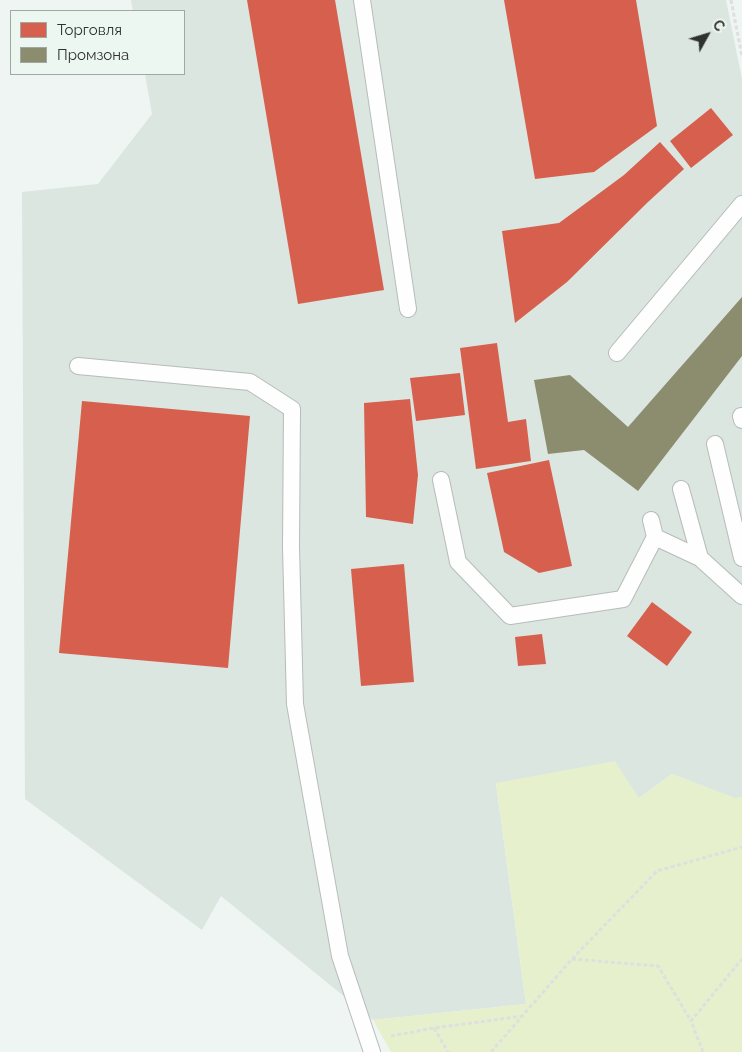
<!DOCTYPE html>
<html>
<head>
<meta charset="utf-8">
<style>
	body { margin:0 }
	#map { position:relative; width:742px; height:1052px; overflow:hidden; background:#eff5f2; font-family:Raleway,sans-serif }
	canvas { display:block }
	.legend { position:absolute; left:10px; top:10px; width:175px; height:65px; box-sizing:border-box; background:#edf7f1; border:1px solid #a1a8a4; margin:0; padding:6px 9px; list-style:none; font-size:15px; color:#2e3230 }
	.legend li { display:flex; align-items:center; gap:10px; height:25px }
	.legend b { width:25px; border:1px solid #a1a8a4 }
	.north { position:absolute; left:682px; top:10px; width:50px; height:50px; -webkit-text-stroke:4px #edf7f1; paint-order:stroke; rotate:51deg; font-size:14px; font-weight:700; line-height:20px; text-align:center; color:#2e3230 }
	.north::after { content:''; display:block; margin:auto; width:18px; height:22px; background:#2e3230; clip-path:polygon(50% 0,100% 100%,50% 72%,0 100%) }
</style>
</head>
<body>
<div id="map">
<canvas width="742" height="1052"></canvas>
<ul class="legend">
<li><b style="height:14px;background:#d6604d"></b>Торговля</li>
<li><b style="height:14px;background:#8c8c6e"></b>Промзона</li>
</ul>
<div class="north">С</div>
</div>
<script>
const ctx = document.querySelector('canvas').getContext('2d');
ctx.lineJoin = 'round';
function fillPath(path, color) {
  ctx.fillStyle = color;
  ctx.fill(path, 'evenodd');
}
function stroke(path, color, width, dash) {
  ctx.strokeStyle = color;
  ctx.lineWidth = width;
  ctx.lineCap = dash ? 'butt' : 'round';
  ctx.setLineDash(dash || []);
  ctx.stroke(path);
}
fillPath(new Path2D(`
	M131 0H726L742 79V797L736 799 672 774 639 798 496 783 526 1004 373 1020 221 896 202 930 25 799 22 192 98 184 152 114 145 74H184V11H133Z`), '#dbe6e0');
fillPath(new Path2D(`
	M615 761 639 798 672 774 735 798 742 797V1052H391L373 1020 526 1004 496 783Z`), '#e7f0cd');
fillPath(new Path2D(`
	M247 0H335L384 290 298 304Z
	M504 0H636L657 126 594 172 535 179Z
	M711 108 733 135 691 168 670 141Z
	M660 142 684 169 648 202 567 282 515 323 502 231 559 223 624 175Z
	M497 343 508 422 526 419 531 461 476 469 460 348Z
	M460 373 465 415 416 421 410 378Z
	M410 399 418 475 413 524 366 517 364 403Z
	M82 401 250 416 228 668 59 653Z
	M549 460 572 566 539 573 504 552 487 473Z
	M404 564 414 682 361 686 351 569Z
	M652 602 692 632 667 666 627 636Z
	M542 634 546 664 518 666 515 637Z`), '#d6604d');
fillPath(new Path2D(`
	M742 297V356L638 491 584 450 548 454 534 380 570 375 628 427Z`), '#8c8c6e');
const service = new Path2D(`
	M362 0 408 309
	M617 353 742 204
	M78 366 250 382 292 409 291 547 295 704 340 956 372 1052
	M741 416 742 420
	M715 444 742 558
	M441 480 458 562 510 616 623 599 655 537
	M681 489 700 558 742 596
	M651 520 655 537 700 558`);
stroke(service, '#b7bcb9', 18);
stroke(new Path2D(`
	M731 0 742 56
	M572 959 658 966 691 1021
	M434 1028 448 1052
	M391 1036 434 1028 523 1016
	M491 1052 572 959 657 871 742 847
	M703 1052 691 1021 742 959`), '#dde0de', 3, [4, 2.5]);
stroke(service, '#fdfefd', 16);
</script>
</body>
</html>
